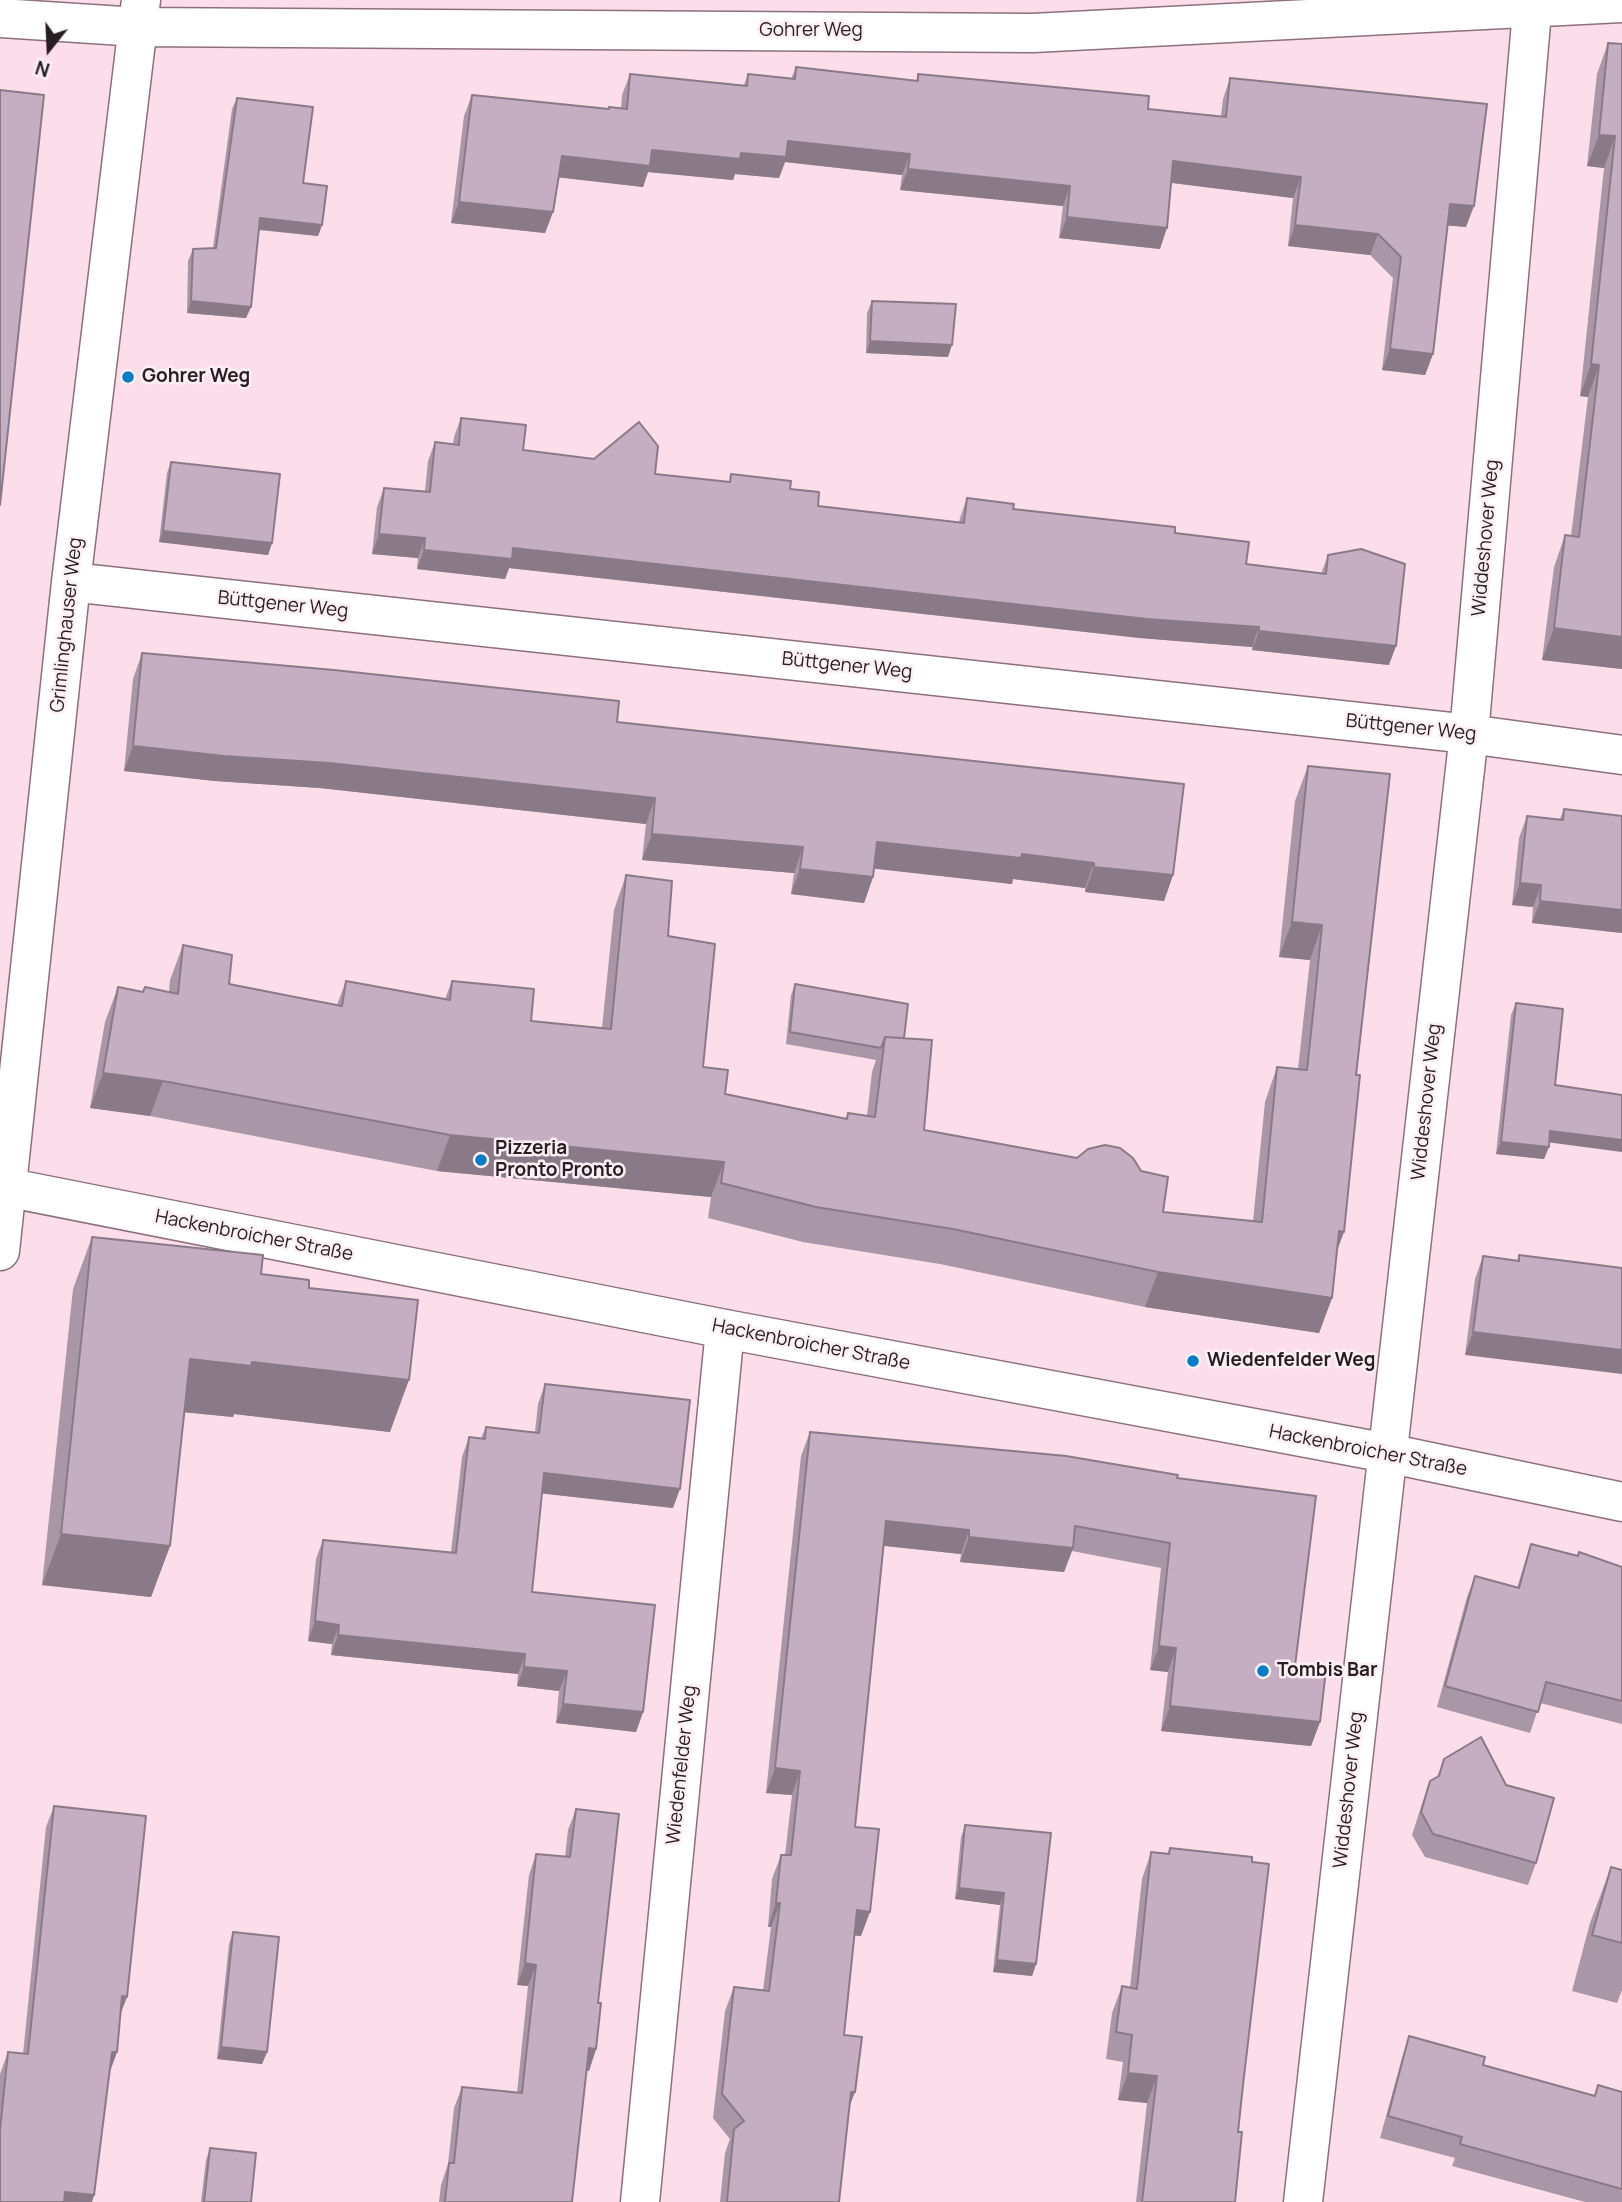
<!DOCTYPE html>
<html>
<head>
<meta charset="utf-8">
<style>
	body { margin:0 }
	#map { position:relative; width:1622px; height:2202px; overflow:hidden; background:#fcddea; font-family:Manrope,sans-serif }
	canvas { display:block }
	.north { position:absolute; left:14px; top:14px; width:70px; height:70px; -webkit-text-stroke:5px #fdf0f5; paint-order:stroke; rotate:198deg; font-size:19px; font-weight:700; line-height:28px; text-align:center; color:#281d22 }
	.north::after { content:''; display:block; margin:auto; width:24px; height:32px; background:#281d22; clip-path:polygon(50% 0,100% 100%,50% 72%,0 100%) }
</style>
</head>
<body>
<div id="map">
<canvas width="1622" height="2202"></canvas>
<div class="north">N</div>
</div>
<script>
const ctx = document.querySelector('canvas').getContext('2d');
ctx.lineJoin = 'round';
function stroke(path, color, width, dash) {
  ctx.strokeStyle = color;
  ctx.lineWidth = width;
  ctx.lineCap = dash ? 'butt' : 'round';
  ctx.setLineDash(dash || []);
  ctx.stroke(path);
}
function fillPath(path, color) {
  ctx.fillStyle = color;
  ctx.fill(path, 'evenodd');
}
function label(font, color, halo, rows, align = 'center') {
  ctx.font = font + ' Manrope,sans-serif';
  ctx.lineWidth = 5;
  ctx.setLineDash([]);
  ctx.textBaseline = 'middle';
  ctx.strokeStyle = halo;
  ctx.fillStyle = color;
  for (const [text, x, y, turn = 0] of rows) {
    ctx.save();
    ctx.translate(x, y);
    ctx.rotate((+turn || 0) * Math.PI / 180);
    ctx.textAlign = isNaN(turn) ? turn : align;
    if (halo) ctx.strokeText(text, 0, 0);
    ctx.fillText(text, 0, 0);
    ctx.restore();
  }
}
const minor = new Path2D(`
	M0 18 138 27 1033 33 1622 3
	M71 582 1469 734 1622 755
	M0 1186 725 1329 1387 1453 1622 1502
	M0 1251 71 582 141 0
	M640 2202 725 1329
	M1303 2202 1469 734 1533 0`);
stroke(minor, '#8c707c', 41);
stroke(minor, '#fff', 38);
fillPath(new Path2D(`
	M1608 43 1622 44V669L1542 660 1554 567 1565 535 1571 536 1588 397 1580 396 1604 168 1587 166 1597 74Z
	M796 67 916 81 918 74 1148 109 1221 116 1223 99 1230 78 1466 227 1447 225 1433 354 1425 375 1382 370 1393 278 1370 255 1288 246 1293 198 1171 183 1160 249 1059 238 1063 206 900 190 902 175 785 162 779 178 735 174 733 180 648 172 643 187 559 177 553 212 545 233 451 223 464 116 472 95 608 109 621 108 622 95 630 74 744 85 748 74 791 79Z
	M237 98 303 183 322 225 318 236 258 230 251 307 246 318 187 313 188 261 193 249 213 248 232 109Z
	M872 301 948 357 866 353 867 313Z
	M461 418 523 450 655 474 729 482 731 474 790 489 818 506 959 522 960 518 967 498 1013 509 1175 533 1246 564 1321 574 1328 555 1389 665 1252 650V647L1140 638 509 568 505 579 417 569 418 558 372 554 377 507 384 488 425 491 428 461 435 442 453 445 454 437Z
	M171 462 272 543 268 555 159 542 167 473Z
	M142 653 617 722 1173 875 1164 901 1085 892V888L1013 879 1012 884 874 868 873 877 864 903 791 894 794 873 642 860 646 824 320 788 215 781 124 771 133 679Z
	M1308 766 1390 774 1332 1298 1319 1333 1145 1307 940 1264 803 1242 708 1218 711 1197 437 1171 150 1116 90 1108 105 1022 118 987 143 992H169L170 980 183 945 229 984 337 1005 346 981 445 999 452 981 531 1021 602 1028 614 910 626 875 668 936 703 1067 725 1094 845 1119 848 1113 867 1116 872 1072 876 1060 786 1044 791 995 795 984 904 1038 924 1130 1163 1212 1253 1221 1265 1102 1277 1067 1298 1069 1310 960 1279 957 1295 801Z
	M1564 809 1622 816V933L1532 923 1533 907 1512 905 1519 838 1527 816 1560 819Z
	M1516 1003 1549 1143 1544 1159 1496 1154 1511 1015Z
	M92 1237 261 1274 309 1288 390 1432 234 1414 233 1417 184 1412 170 1546 151 1597 42 1585 73 1289Z
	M1519 1255 1622 1268 1465 1355 1475 1279 1483 1256 1517 1260Z
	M545 1384 673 1508 542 1493 532 1592 643 1712 636 1732 556 1723 559 1691 517 1686 518 1674 331 1655 332 1644 308 1641 316 1559 323 1540 451 1552 462 1457 469 1437 481 1438 486 1427 535 1432 538 1404Z
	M810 1432 1177 1478 1295 1666 1320 1722 1311 1746 1161 1731 1168 1672 1150 1670 1161 1568 1072 1551 1064 1572 960 1562 961 1554 884 1546 855 1827 861 1936 855 1935 844 2035 849 2110 839 2202H720L725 2153 730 2139 713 2118 725 2011 734 1987 763 1990 771 1927H768L772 1879 781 1855H785L792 1795 766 1793 801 1456Z
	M1531 1544 1622 1567V1724L1540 1703 1530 1733 1437 1707 1467 1597 1475 1576 1517 1588 1524 1565Z
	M1444 1759 1536 1863 1528 1885 1425 1857 1412 1835 1422 1804 1430 1781 1437 1777Z
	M54 1806 120 2017 117 2052 110 2071 94 2195 92 2202H0V2074L8 2052 23 2054 46 1827Z
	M576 1809 598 2003 596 2049 589 2071 586 2070 572 2202H439L441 2185 448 2164 454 2108 462 2087 517 2093 528 1986 517 1985 529 1875 536 1854 565 1857 568 1830Z
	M965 1825 1051 1833 1036 1964 1032 1976 993 1972 1000 1905 955 1899 961 1837Z
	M1170 1848 1243 2085 1238 2132 1235 2202H1136L1147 2103 1118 2100 1123 2062 1106 2059 1112 2013 1122 1986 1130 1988 1142 1879 1151 1852 1168 1853Z
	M1611 1867 1622 1870V1990L1617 2003 1572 1991 1590 1923Z
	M233 1932 267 2052 262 2064 217 2059 229 1944Z
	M1409 2036 1483 2065 1594 2096 1598 2085 1622 2092V2202H1585L1452 2166 1455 2158 1380 2138 1402 2058Z
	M210 2148 251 2202H201L206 2160Z`), '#a996a7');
fillPath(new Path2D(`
	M1599 135 1615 136 1604 168 1587 166Z
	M788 141 910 154 902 175 785 162 779 178 735 174 733 180 648 172 643 187 555 177 562 156Z
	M1173 161 1301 177 1293 198 1166 182Z
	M908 169 1070 186 1063 206 900 190Z
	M459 202 553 212 545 233 451 223Z
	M1450 204 1474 206 1466 227 1442 225Z
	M1067 217 1167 228 1160 249 1059 238Z
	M260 218 322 225 318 236 255 229Z
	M1295 225 1378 234 1370 255 1288 246Z
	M191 301 251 307 246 318 187 313Z
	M870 341 952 345 948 357 866 353Z
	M1390 349 1433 354 1425 375 1382 370Z
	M1591 364 1599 365 1588 397 1580 396Z
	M163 531 272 543 268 555 159 542Z
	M379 534 425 538 418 558 372 554Z
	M513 548 1259 627 1252 647 1140 638 509 568 505 579 417 569 424 550Z
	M1554 628 1622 637V669L1542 660Z
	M1259 631 1396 646 1389 665 1252 650Z
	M133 746 329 763 655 798 646 824 320 788 215 781 124 771Z
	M652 834 803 847 794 873 642 860Z
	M877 842 1022 854 1094 863 1085 888 1013 879 1012 884 868 868Z
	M1094 867 1173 875 1164 901 1085 892Z
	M800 869 873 877 864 903 791 894Z
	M1520 883 1541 885 1533 907 1512 905Z
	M1540 901 1622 910V933L1532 923Z
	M1292 922 1322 925 1310 960 1279 957Z
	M103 1073 163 1081 150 1116 90 1108Z
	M1550 1131 1622 1140V1152L1546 1142Z
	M450 1135 724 1162 711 1197 437 1171Z
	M1501 1142 1549 1147 1544 1159 1496 1154Z
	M1339 1231 1344 1232 1331 1267Z
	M1158 1272 1332 1298 1319 1333 1145 1307Z
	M1473 1332 1622 1350V1374L1465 1355Z
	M190 1359 252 1362 409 1380 390 1432 234 1414 233 1417 171 1411Z
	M544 1473 680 1489 673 1508 537 1493Z
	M886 1521 969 1530 961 1554 877 1545Z
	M61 1534 170 1546 151 1597 42 1585Z
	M969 1537 1073 1548 1064 1572 960 1562Z
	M315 1621 339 1625 332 1644 308 1641Z
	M338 1635 525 1654 518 1674 331 1655Z
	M1159 1646 1176 1648 1168 1672 1150 1670Z
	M524 1667 567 1671 559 1691 517 1686Z
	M563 1704 643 1712 636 1732 556 1723Z
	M1170 1706 1320 1722 1311 1746 1161 1731Z
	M775 1768 800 1771 792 1795 766 1793Z
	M959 1888 1004 1893 1000 1905 955 1899Z
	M776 1903H780L771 1927H768Z
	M857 1910 870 1912 861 1936 848 1935Z
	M997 1960 1036 1964 1032 1976 993 1972Z
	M525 1963 536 1965 528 1986 517 1985Z
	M122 1996 127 1997 119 2018Z
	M221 2047 267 2052 262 2064 217 2059Z
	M589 2048 596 2049 589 2071 581 2070Z
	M112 2052H117L109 2074Z
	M1128 2073 1157 2076 1147 2103 1118 2100Z
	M851 2092H855L846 2116Z
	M65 2192 94 2195 92 2202H61Z`), '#8a7a88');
const building = new Path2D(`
	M1608 43 1622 44V637L1554 628 1565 535 1579 537 1599 365 1591 364 1615 136 1599 135Z
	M796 67 918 81V74L1149 96 1148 109 1226 117 1230 78 1487 104 1474 206 1450 204 1433 354 1390 349 1401 257 1378 234 1295 225 1301 177 1173 161 1167 228 1067 217 1070 186 908 169 910 154 788 141 786 157 741 153 740 159 652 150 650 166 562 156 553 212 459 202 472 95 609 109V107L627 109 630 74 747 86 748 74 795 79Z
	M0 90 44 95 0 505Z
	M237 98 313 107 303 183 327 186 322 225 260 218 251 307 191 301 193 249 216 248Z
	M872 301 956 304 952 345 870 341Z
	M461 418 526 425 523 450 594 459 639 422 658 446 655 474 730 482 731 474 791 481 790 489 819 492 818 506 964 523 967 498 1014 504 1013 509 1175 527V533L1249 542 1246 564 1326 574 1328 555 1361 549 1405 564 1396 646 1259 631V627L1147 619 513 548 512 559 424 550 425 538 379 534 384 488 430 492 435 442 459 445Z
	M171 462 280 474 272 543 163 531Z
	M142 653 334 670 619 701 617 722 1184 784 1173 875 1094 867V863L1022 854 1021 858 877 842 873 877 800 869 803 847 652 834 655 798 329 763 224 756 133 746Z
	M1308 766 1390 774 1356 1075H1360L1344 1232 1339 1231 1332 1298 1158 1272 953 1229 816 1207 721 1183 724 1162 450 1135 163 1081 103 1073 118 987 143 992 145 987 178 994 183 945 232 955 229 984 300 998 342 1006 346 981 450 1000 452 981 534 989 531 1021 611 1029 626 875 672 881 668 936 715 944 703 1067 728 1070 725 1094 847 1119 848 1113 875 1117 885 1037 932 1040 924 1130 1077 1158 1088 1149 1105 1145 1120 1148 1133 1158 1141 1171 1168 1177 1163 1212 1262 1222 1277 1067 1307 1070 1316 986 1322 925 1292 922Z
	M1564 809 1622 816V910L1540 901 1541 885 1520 883 1527 816 1563 820Z
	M795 984 908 1004 904 1038 885 1037 881 1048 790 1032Z
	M1516 1003 1563 1009 1555 1085 1622 1095V1140L1550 1131 1549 1147 1501 1142Z
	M92 1237 263 1255 261 1274 309 1280V1288L418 1300 409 1380 252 1362 251 1366 190 1359 170 1546 61 1534Z
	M1519 1255 1622 1268V1350L1473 1332 1483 1256 1519 1261Z
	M545 1384 690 1400 680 1489 544 1473 532 1592 655 1605 643 1712 563 1704 567 1671 524 1667 525 1654 338 1635 339 1625 315 1621 323 1540 456 1553 469 1437 485 1439 486 1427 539 1433Z
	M810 1432 1066 1456 1178 1475 1177 1478 1316 1496 1295 1666 1326 1670 1320 1722 1170 1706 1176 1648 1159 1646 1170 1543 1075 1526 1073 1548 969 1537V1530L886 1521 855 1827 879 1829 870 1912 857 1910 844 2035 862 2037 855 2092H851L839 2202H727L734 2129 744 2121 722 2094 734 1987 769 1991 780 1903H776L781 1855H791L800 1771 775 1768Z
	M1531 1544 1578 1556 1579 1552 1622 1567V1701L1546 1682 1538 1712 1445 1686 1475 1576 1519 1588Z
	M1481 1737 1506 1785 1554 1798 1536 1863 1433 1834 1421 1812 1430 1781 1439 1776 1444 1759Z
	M54 1806 146 1816 127 1997 122 1996 117 2052H112L94 2195 65 2192 64 2202H0V2130L8 2052 28 2054Z
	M576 1809 619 1814 598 2003H601L596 2049 589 2048 572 2202H445L449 2163H454L462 2087 522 2093 536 1965 525 1963 536 1854 570 1857Z
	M965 1825 1051 1833 1036 1964 997 1960 1004 1893 959 1888Z
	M1170 1848 1252 1857V1862L1269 1864 1243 2085 1238 2132H1242L1235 2202H1142L1157 2076 1128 2073 1132 2035 1116 2032 1122 1986 1137 1989 1151 1852 1169 1854Z
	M1611 1867 1622 1870V1943L1592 1935Z
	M233 1932 279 1937 267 2052 221 2047Z
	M1409 2036 1485 2057 1483 2065 1595 2096 1598 2085 1622 2092V2189L1460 2144 1462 2137 1388 2116Z
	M210 2148 256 2153 251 2202H204Z`);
fillPath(building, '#c5aec2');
stroke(building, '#8a7a88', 2);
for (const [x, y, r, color] of [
	[128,377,7,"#037dc6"],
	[481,1160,7,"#037dc6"],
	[1193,1361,7,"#037dc6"],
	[1263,1671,7,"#037dc6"]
]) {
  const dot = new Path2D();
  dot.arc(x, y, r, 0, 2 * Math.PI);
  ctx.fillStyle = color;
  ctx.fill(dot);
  stroke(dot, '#fdf0f5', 2.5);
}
label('19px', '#281d22', '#fdf0f5', [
	["Gohrer Weg",811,31],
	["Widdeshover Weg",1486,538,-85],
	["Büttgener Weg",283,605,6],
	["Grimlinghauser Weg",67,625,-84],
	["Büttgener Weg",847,666,6],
	["Büttgener Weg",1411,728,6],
	["Widdeshover Weg",1427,1102,-84],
	["Hackenbroicher Straße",254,1236,11],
	["Hackenbroicher Straße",811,1345,11],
	["Hackenbroicher Straße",1368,1451,11],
	["Wiedenfelder Weg",682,1765,-84],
	["Widdeshover Weg",1349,1790,-84]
]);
label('bold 19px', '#281d22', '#fdf0f5', [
	["Gohrer Weg",142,377],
	["Pizzeria",495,1149],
	["Pronto Pronto",495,1171],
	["Wiedenfelder Weg",1207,1361],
	["Tombis Bar",1277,1671]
], 'left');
</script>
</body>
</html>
